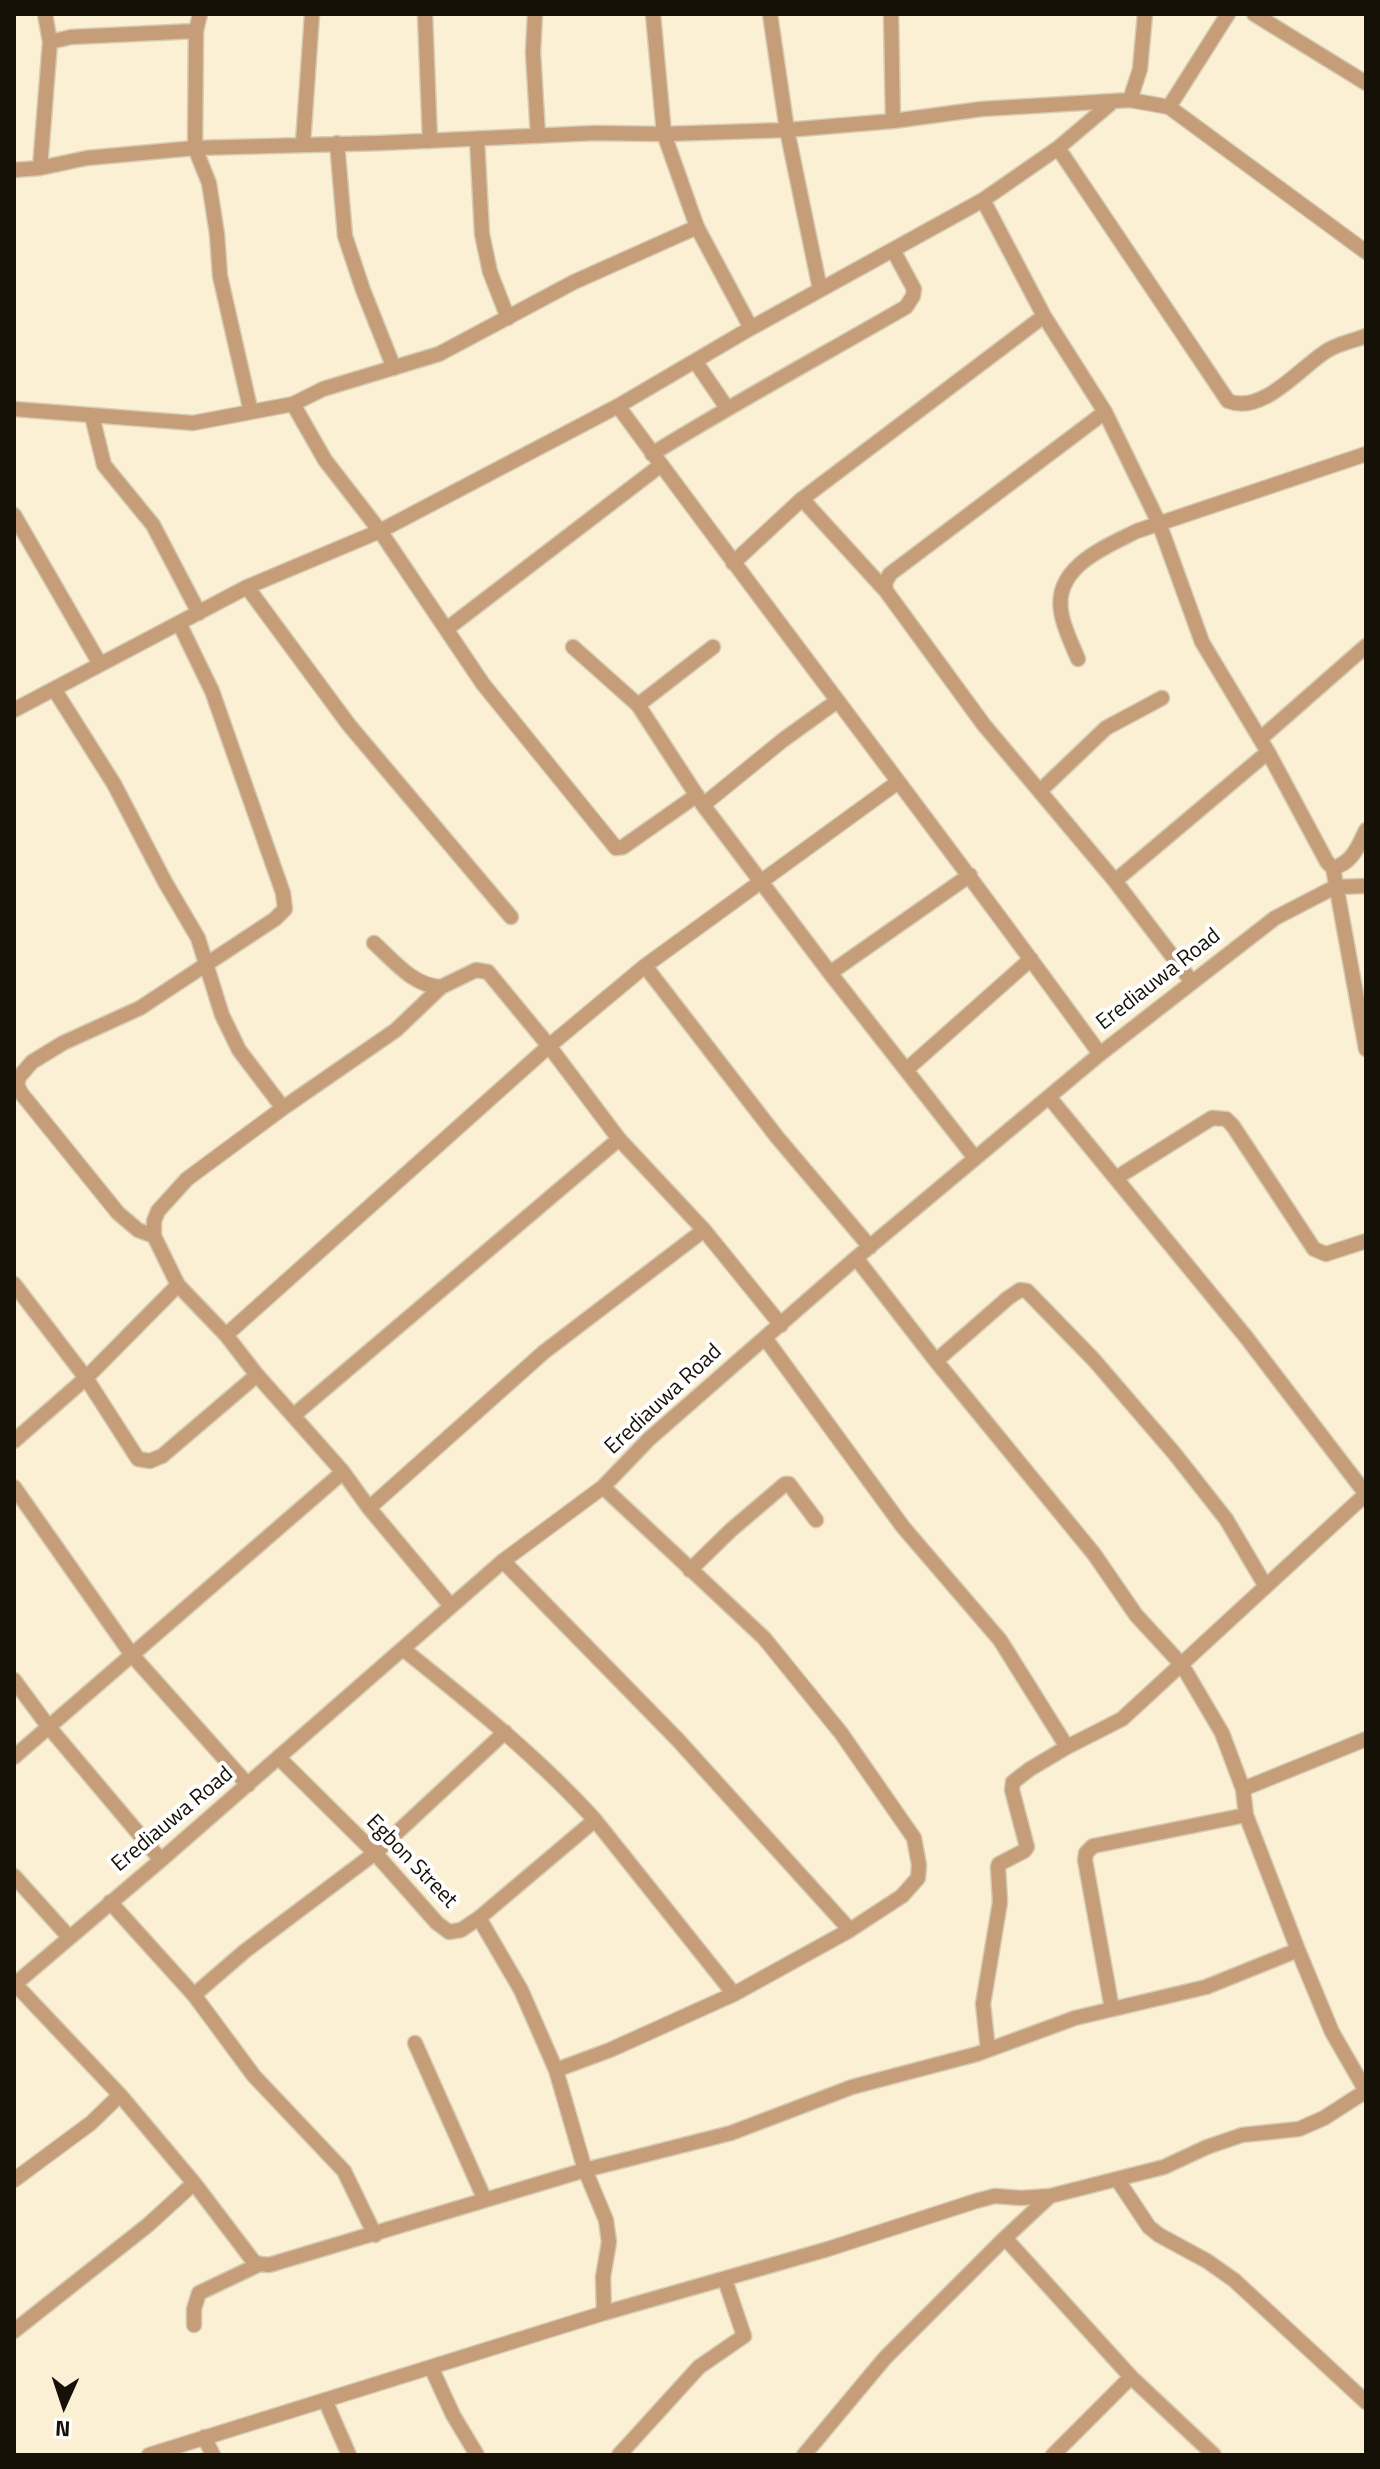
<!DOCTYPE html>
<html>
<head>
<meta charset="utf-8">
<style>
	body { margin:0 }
	#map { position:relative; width:1380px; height:2469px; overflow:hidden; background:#fbf0d3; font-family:"Titillium Web",sans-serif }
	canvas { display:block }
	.frame { position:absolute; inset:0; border:16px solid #151107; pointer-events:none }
	.north { position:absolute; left:24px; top:2365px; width:80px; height:80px; -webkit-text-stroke:6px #fefefe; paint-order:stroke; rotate:183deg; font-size:22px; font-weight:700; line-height:32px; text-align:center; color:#151107 }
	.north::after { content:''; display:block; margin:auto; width:28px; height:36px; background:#151107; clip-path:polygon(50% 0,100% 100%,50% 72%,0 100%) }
</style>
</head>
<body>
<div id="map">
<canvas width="1380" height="2469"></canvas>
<div class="frame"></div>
<div class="north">N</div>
</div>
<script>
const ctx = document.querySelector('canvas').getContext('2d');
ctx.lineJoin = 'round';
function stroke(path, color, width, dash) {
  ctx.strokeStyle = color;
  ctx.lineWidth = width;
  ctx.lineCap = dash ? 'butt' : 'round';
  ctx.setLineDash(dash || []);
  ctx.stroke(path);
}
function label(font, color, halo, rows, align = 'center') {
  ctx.font = font + ' "Titillium Web",sans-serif';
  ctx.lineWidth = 8;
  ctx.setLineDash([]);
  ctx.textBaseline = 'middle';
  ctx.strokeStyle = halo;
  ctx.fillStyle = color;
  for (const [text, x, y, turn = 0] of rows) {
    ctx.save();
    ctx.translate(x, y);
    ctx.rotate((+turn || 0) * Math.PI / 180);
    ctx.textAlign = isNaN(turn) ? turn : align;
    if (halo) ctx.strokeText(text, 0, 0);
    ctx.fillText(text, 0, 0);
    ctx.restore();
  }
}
const minor = new Path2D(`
	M200 14 196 31 195 148 209 183 217 234 220 276 251 412
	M425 14 430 141
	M535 14 533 52 538 136
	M653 14 664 134 697 227 751 328
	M770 14 787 130 820 289
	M891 14 893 121
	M1254 14 1366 83
	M50 42 71 37 196 31
	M1130 100 1140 69 1145 14
	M1169 107 1228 14
	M477 139 482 234 490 272 508 318
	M303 143 312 14
	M337 143 345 236 363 290 394 368
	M1058 148 1228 401C1262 415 1299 369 1325 352 1336 344 1353 341 1366 336
	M40 168 50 42 45 14
	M14 170 40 168 87 158 195 148 381 143 595 133 664 134 787 130 893 121 982 109 1130 100 1169 107 1366 252
	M983 200 1044 316 1105 412 1159 523 1202 642 1268 752 1327 862 1333 868 1366 1049
	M695 361 727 408
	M293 404 325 460 380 531 483 684 616 848 623 847 697 795
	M618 406C777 623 942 836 1100 1054
	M14 409 193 423 293 404 323 389 439 354 574 282 697 227
	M1105 412 890 574 885 583 886 591 984 725 1115 881 1192 982
	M92 416 104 465 153 525 199 613
	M652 454C736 402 821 356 906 307L913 296 914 289 893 250
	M802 499 886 591
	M14 515 100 664
	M733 563 802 499 1044 316
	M247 587 349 725 511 917
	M448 628 661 465
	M573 647 638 705 703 805 830 973 975 1158
	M1078 659C1072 644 1063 627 1061 611 1054 567 1105 547 1137 531L1366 454
	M54 689 114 784 165 882 198 938 222 1015 239 1050 283 1108
	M638 705 713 647
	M14 710 247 587 380 531 618 406 751 328 983 200 1058 148 1110 104
	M1260 739 1366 646
	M1040 791 1106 728 1162 698
	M703 805 783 740 837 701
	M1333 868C1352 863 1358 847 1366 830
	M1115 881 1268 752
	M374 943C393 960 413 986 441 987
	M645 966 777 1137 870 1247
	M830 973 970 875
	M906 1070 1031 959
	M1049 1097 1246 1337 1366 1494
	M1116 1178 1212 1118 1226 1119 1233 1126 1314 1249 1326 1254 1366 1241
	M154 1236 138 1230 118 1213 21 1093 17 1085 19 1077 32 1062 63 1043 140 1008 275 919 285 909 283 893 212 691 179 623
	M856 1258 936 1361 1094 1554 1136 1615 1182 1665 1222 1733 1243 1789 1246 1815 1298 1950 1332 2032 1366 2091
	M14 1284 86 1378 138 1459 150 1461 162 1456 257 1375
	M178 1285 154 1236V1221L158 1211 187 1179 283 1108 396 1030 441 987 476 970 488 972 549 1046 619 1139 704 1230 781 1325
	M226 1335 549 1046 645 966 898 782
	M765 1338 903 1527 1000 1640 1067 1747
	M936 1361 1008 1298 1020 1290 1027 1291 1094 1360 1174 1453 1226 1519 1265 1585
	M294 1415 619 1139
	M14 1441 86 1378 178 1285 226 1335 257 1375 343 1472 369 1508 451 1606
	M14 1487 132 1655 248 1785
	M369 1508 544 1352 704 1230
	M503 1561 678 1740 850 1930
	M690 1570 731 1530 785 1484H789L816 1520
	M403 1649C470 1703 537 1756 595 1820L734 1994
	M14 1680 48 1726 161 1860
	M14 1757 343 1472
	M279 1758 375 1853 437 1923 449 1932 461 1930 479 1918 595 1820
	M1243 1789 1366 1739
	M14 1876 69 1937
	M110 1902 194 1995 254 2076 344 2171 375 2235
	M479 1918 521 1990 556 2070 585 2170 606 2220 609 2242 603 2277 604 2313
	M15 1984 120 2095 194 2183 254 2262 260 2264
	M14 1985 161 1860 503 1561 603 1487 649 1439 856 1258 1100 1054 1275 918 1335 887 1366 886
	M194 1995 245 1951 375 1853 505 1732
	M1112 2009 1085 1860 1086 1853 1093 1846 1246 1815
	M415 2043 485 2200
	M988 2050 983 2004 1000 1902 998 1867 999 1864 1024 1851 1027 1847 1012 1790 1013 1782 1030 1769 1067 1747 1122 1719 1366 1494
	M556 2070 610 2050 734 1994 850 1930 902 1896 918 1878 919 1865 914 1838 841 1733 764 1638 603 1487
	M1117 2179 1149 2227 1159 2235 1207 2261 1234 2280 1366 2402
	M14 2180 91 2123 120 2095
	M1005 2238 1131 2377 1214 2455
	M194 2325V2309L199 2293 260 2264 269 2265 585 2170 731 2133 852 2087 977 2054 1075 2018 1206 1987 1298 1950
	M14 2331 148 2225 194 2183
	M431 2367 453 2415 477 2455
	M325 2400 349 2455
	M204 2437 213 2455
	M149 2455 604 2313 828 2249 976 2201 995 2196 1021 2198 1050 2196 1164 2167 1207 2147 1242 2135 1299 2129 1324 2118 1366 2091
	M619 2455 699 2367 744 2336 725 2280
	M804 2455 885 2358 1005 2238 1050 2196
	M1053 2455 1131 2377`);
stroke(minor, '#d6ccb2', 17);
stroke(minor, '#c69d79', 14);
label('22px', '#151107', '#fefefe', [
	["Erediauwa Road",1159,980,-38],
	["Erediauwa Road",664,1400,-43],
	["Erediauwa Road",173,1820,-40],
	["Egbon Street",411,1862,46]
]);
</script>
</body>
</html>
